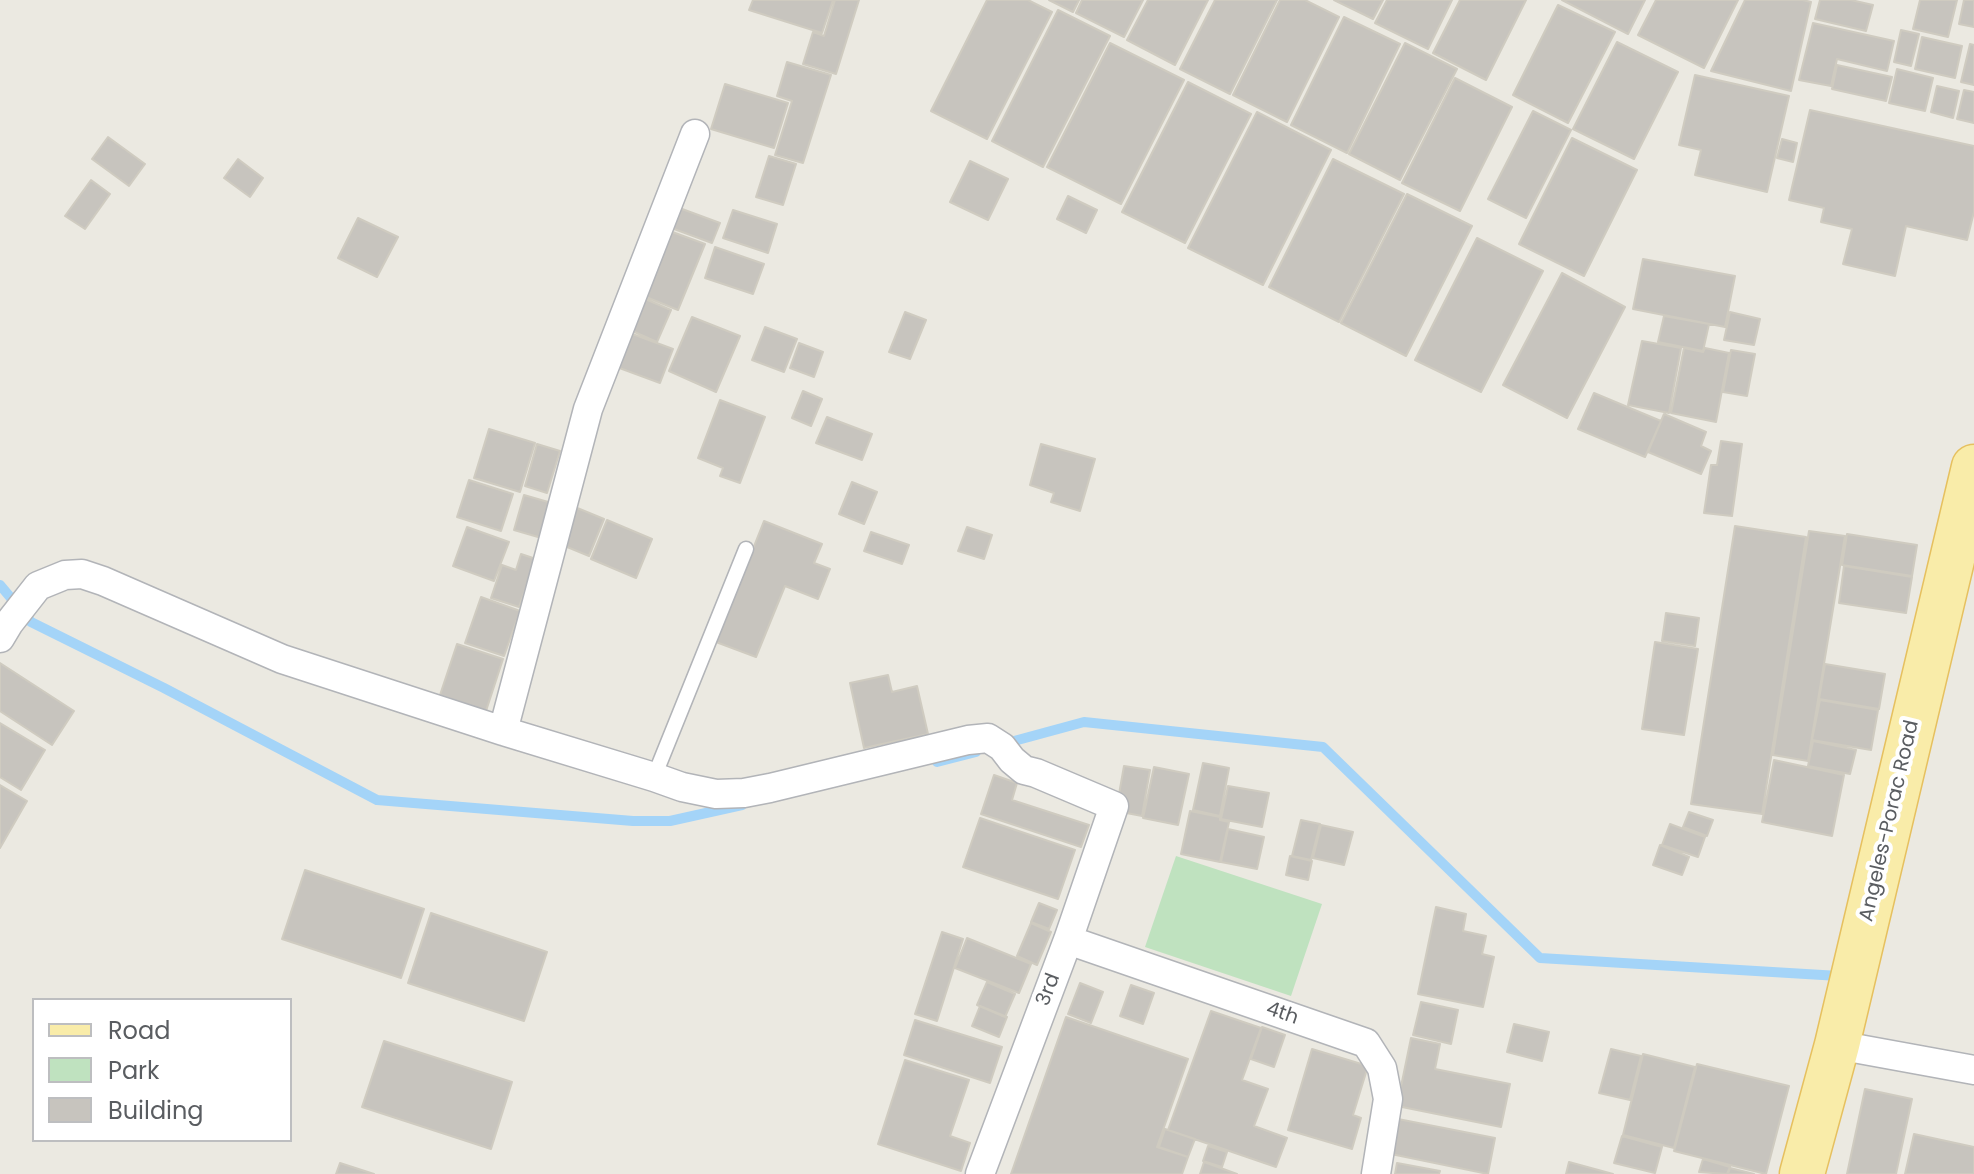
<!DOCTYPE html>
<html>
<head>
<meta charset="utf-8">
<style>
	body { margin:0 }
	#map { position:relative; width:1974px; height:1174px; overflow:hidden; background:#ebe9e1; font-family:Poppins,sans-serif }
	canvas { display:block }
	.legend { position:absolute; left:32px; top:998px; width:260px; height:144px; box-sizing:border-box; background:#fff; border:2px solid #bdbec0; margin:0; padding:10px 14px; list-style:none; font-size:24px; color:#5a5d61 }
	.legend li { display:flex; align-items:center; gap:16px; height:40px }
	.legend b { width:40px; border:2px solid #bdbec0 }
</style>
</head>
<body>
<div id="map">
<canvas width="1974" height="1174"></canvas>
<ul class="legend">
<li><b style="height:10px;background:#f9eca9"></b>Road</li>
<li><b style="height:22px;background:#bfe2bf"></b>Park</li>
<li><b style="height:22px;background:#c7c4be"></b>Building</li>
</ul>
</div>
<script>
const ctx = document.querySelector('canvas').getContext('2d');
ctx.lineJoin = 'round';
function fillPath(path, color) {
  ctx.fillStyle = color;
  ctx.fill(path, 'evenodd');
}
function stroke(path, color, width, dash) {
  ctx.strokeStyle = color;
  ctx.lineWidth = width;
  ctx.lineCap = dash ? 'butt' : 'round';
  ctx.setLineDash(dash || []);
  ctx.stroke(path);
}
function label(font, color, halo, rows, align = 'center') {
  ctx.font = font + ' Poppins,sans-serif';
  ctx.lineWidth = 8;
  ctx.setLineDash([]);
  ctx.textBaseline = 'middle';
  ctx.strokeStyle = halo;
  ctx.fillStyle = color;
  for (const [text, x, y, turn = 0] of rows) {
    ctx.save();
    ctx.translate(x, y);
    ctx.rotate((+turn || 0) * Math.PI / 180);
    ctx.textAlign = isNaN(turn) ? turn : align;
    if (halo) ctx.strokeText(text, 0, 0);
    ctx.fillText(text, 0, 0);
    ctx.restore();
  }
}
fillPath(new Path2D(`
	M1176 856 1322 904 1291 996 1145 947Z`), '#bfe2bf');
stroke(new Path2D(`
	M0 585 31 622 164 688 377 800 633 821H670L742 805
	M1003 744 1084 722 1323 747 1540 958 1839 976
	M937 762 976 752`), '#a4d4f8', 10);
const building = new Path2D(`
	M753 0H833L822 33 749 10Z
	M835 0H859L836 74 803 64 813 32 824 36Z
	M987 0H1028L1052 12 987 139 931 111Z
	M1049 0H1079L1073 12Z
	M1082 0H1143L1124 37 1076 13Z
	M1148 0H1208L1175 65 1127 40Z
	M1215 0H1277L1230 94 1180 69Z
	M1280 0H1305L1339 17 1287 122 1233 95Z
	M1334 0H1383L1373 19Z
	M1387 0H1452L1428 49 1375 23Z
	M1460 0H1526L1486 80 1433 53Z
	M1562 0H1645L1628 34Z
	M1656 0H1738L1704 68 1638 35Z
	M1745 0H1803L1811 2 1791 91 1711 71Z
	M1820 0H1851L1873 5 1866 31 1815 19Z
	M1920 0H1957L1948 37 1913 29Z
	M1964 0H1974V27L1959 24Z
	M1558 5 1615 32 1568 123 1513 95Z
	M1058 10 1110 36 1043 167 992 141Z
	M1344 17 1400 44 1347 153 1291 125Z
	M1813 23 1894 41 1887 71 1837 59 1831 86 1799 80Z
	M1901 30 1919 34 1911 66 1894 62Z
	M1922 37 1962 46 1955 78 1915 69Z
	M1617 42 1678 72 1634 159 1573 129Z
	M1110 43 1184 80 1121 204 1047 167Z
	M1405 43 1457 69 1400 180 1349 154Z
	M1970 44 1974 45V85L1961 82Z
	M787 62 831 75 803 163 775 155 792 101 777 96Z
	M1837 65 1892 77 1886 101 1832 89Z
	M1897 69 1933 78 1925 111 1889 103Z
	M1695 75 1789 96 1767 192 1695 175 1701 150 1679 145Z
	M1455 78 1512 107 1460 211 1402 183Z
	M1188 82 1251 114 1185 243 1122 212Z
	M725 84 788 103 774 148 711 129Z
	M1937 86 1959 91 1953 118 1931 112Z
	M1964 90 1974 92V123L1957 119Z
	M1810 110 1974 146V212L1967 240 1906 226 1895 276 1843 264 1852 229 1821 222 1824 208 1789 200Z
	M1533 111 1571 130 1526 218 1488 199Z
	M1257 112 1331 150 1263 285 1188 248Z
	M108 137 145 164 129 186 92 159Z
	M1572 138 1637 170 1584 276 1519 244Z
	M1782 139 1797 143 1793 162 1777 158Z
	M769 156 796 164 783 205 756 197Z
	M238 159 263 178 250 197 224 178Z
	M1333 159 1404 194 1339 322 1269 287Z
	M970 161 1008 179 988 220 950 202Z
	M91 180 110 194 85 229 65 216Z
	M1407 194 1472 226 1406 356 1341 323Z
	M1068 196 1097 210 1086 233 1057 219Z
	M674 206 720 223 712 243 666 226Z
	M733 210 777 224 768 253 723 238Z
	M358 218 398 237 377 277 338 258Z
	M667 230 705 244 678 310 641 295Z
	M1477 238 1543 271 1481 392 1415 360Z
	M715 247 764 264 753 294 705 278Z
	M1643 259 1735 276 1725 327 1633 309Z
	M1562 273 1625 307 1567 418 1503 385Z
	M643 298 671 310 657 342 630 330Z
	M905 312 926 320 910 359 889 352Z
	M1730 312 1760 319 1754 345 1724 340Z
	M1664 316 1709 324 1703 351 1658 342Z
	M692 317 740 336 716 392 669 371Z
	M765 327 797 339 784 372 752 360Z
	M627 332 673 349 660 383 614 366Z
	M1642 341 1681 348 1669 413 1628 405Z
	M799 343 823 352 814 377 790 368Z
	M1684 348 1703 352 1705 348 1729 353 1716 422 1671 413Z
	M1731 350 1755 354 1747 396 1723 392Z
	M803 391 822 399 811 426 792 418Z
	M1594 393 1661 421 1645 457 1578 429Z
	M720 400 765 417 740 483 720 476 723 468 698 458Z
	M1664 414 1706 432 1701 446 1711 451 1701 474 1648 452Z
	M827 417 872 434 862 460 816 443Z
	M489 429 535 443 520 492 474 478Z
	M1721 441 1742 444 1732 516 1704 513 1711 465H1717Z
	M537 444 560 451 547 493 525 486Z
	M1041 444 1095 459 1080 511 1051 502 1054 493 1030 485Z
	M469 480 513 494 501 531 457 517Z
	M852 482 877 492 864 524 839 514Z
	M524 495 555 504 545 539 514 530Z
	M570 505 604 519 589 556 555 542Z
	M607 520 652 539 636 578 591 559Z
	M764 521 822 544 814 563 830 569 818 599 785 586 756 657 716 642Z
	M1735 526 1806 537 1762 814 1691 804Z
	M467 527 509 542 494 581 453 566Z
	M967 527 992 535 984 559 958 551Z
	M1809 531 1845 536 1808 761 1773 755Z
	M871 532 909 545 902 564 864 551Z
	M1847 534 1917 545 1912 576 1842 565Z
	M521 554 536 559 519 607 491 598 502 565 516 570Z
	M1844 566 1912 577 1906 613 1839 603Z
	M481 597 520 611 504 656 465 643Z
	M1666 613 1699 618 1695 646 1662 641Z
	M1655 642 1698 649 1684 735 1642 729Z
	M457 644 503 659 486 711 440 695Z
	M0 663 74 711 52 745 0 711Z
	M1825 664 1885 674 1879 709 1819 699Z
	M888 675 892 692 917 686 928 734 864 748 850 683Z
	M1820 700 1878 710 1871 750 1812 740Z
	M0 723 45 750 21 790 0 777Z
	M1813 741 1856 750 1850 774 1808 766Z
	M1774 760 1844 775 1832 836 1762 822Z
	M1203 763 1229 768 1220 816 1193 810Z
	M1124 766 1150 770 1142 816 1116 811Z
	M1154 767 1189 774 1178 825 1143 818Z
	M994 775 1017 783 1012 800 1089 825 1081 847 981 814Z
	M0 785 27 801 0 848Z
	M1228 786 1269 793 1262 827 1221 819Z
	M1190 811 1220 817V820L1229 822 1220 862 1181 854Z
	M1689 812 1713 820 1707 836 1683 827Z
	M980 818 1075 850 1058 899 963 867Z
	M1301 820 1320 824 1311 860 1292 856Z
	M1670 824 1705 837 1698 857 1662 845Z
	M1321 825 1353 832 1344 865 1313 858Z
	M1228 829 1264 837 1257 869 1221 862Z
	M1660 845 1689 857 1682 875 1653 865Z
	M1290 856 1312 861 1308 880 1286 875Z
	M305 870 424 909 401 978 282 939Z
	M1039 903 1057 910 1049 929 1031 922Z
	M1436 907 1466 914 1463 931 1486 936 1482 954 1494 957 1483 1007 1418 994Z
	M431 913 547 952 524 1021 408 983Z
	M1031 923 1051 932 1037 965 1017 956Z
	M942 932 963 939 937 1021 915 1014Z
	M967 938 1031 964 1019 993 955 968Z
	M987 982 1015 994 1005 1017 977 1005Z
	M1080 983 1103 992 1091 1023 1068 1014Z
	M1131 985 1154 993 1143 1024 1120 1016Z
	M1421 1002 1458 1010 1451 1044 1413 1035Z
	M980 1006 1007 1017 999 1037 972 1026Z
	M1211 1011 1261 1028 1242 1080 1268 1089 1254 1126 1287 1138 1276 1167 1168 1130Z
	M1066 1017 1188 1059 1157 1147 1188 1157 1182 1174H1011Z
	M915 1020 1002 1047 990 1083 904 1055Z
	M1514 1024 1549 1032 1542 1061 1507 1052Z
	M1262 1027 1285 1035 1274 1067 1251 1059Z
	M1411 1038 1440 1044 1435 1069 1510 1084 1501 1127 1397 1106Z
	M384 1041 512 1082 491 1149 362 1107Z
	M1312 1049 1368 1066 1353 1115 1361 1118 1352 1149 1288 1130Z
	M1611 1049 1641 1056 1630 1100 1599 1093Z
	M1643 1054 1695 1067 1674 1148 1623 1135Z
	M905 1060 969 1080 950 1136 970 1143 961 1171 878 1144Z
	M1697 1064 1789 1086 1766 1174 1674 1151Z
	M1865 1089 1912 1099 1896 1174H1847Z
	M1398 1119 1495 1138 1488 1174 1391 1154Z
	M1165 1129 1195 1139 1188 1157 1159 1147Z
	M1914 1134 1974 1147V1174H1905Z
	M1622 1136 1662 1147 1655 1173 1614 1163Z
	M1208 1146 1227 1152 1222 1167 1203 1161Z
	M1703 1159 1730 1167 1727 1174 1699 1172Z
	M1204 1162 1237 1174H1200Z
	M1569 1162 1613 1174H1566Z
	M340 1163 374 1174H336Z
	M1397 1163 1440 1171 1439 1174H1395Z
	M1730 1168 1754 1174H1728Z`);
fillPath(building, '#c7c4be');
stroke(building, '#cfcbc0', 2);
const lane = new Path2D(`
	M654 777 746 549`);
const street = new Path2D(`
	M0 638 9 623 38 586 65 575 82 574 103 581 282 659 503 731 654 777 682 787 716 794 744 793 770 788 968 740 988 738 1002 747 1012 760 1024 770 1036 773 1114 806 1068 940 980 1174
	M503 731 588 409 695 134
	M1068 940 1366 1043 1382 1068 1388 1099 1376 1174
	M1837 1045 1974 1070`);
const primary = new Path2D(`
	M1802 1174 1837 1045 1974 467`);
stroke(lane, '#b2b4b8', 17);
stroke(street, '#b2b4b8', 31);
stroke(primary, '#e6c05f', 47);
stroke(lane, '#fff', 14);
stroke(street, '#fff', 28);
stroke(primary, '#f9eca9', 44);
label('20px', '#5a5d61', '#fff', [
	["Angeles-Porac Road",1890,821,-77],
	["3rd",1049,990,-69],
	["4th",1282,1014,19]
]);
</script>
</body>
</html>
